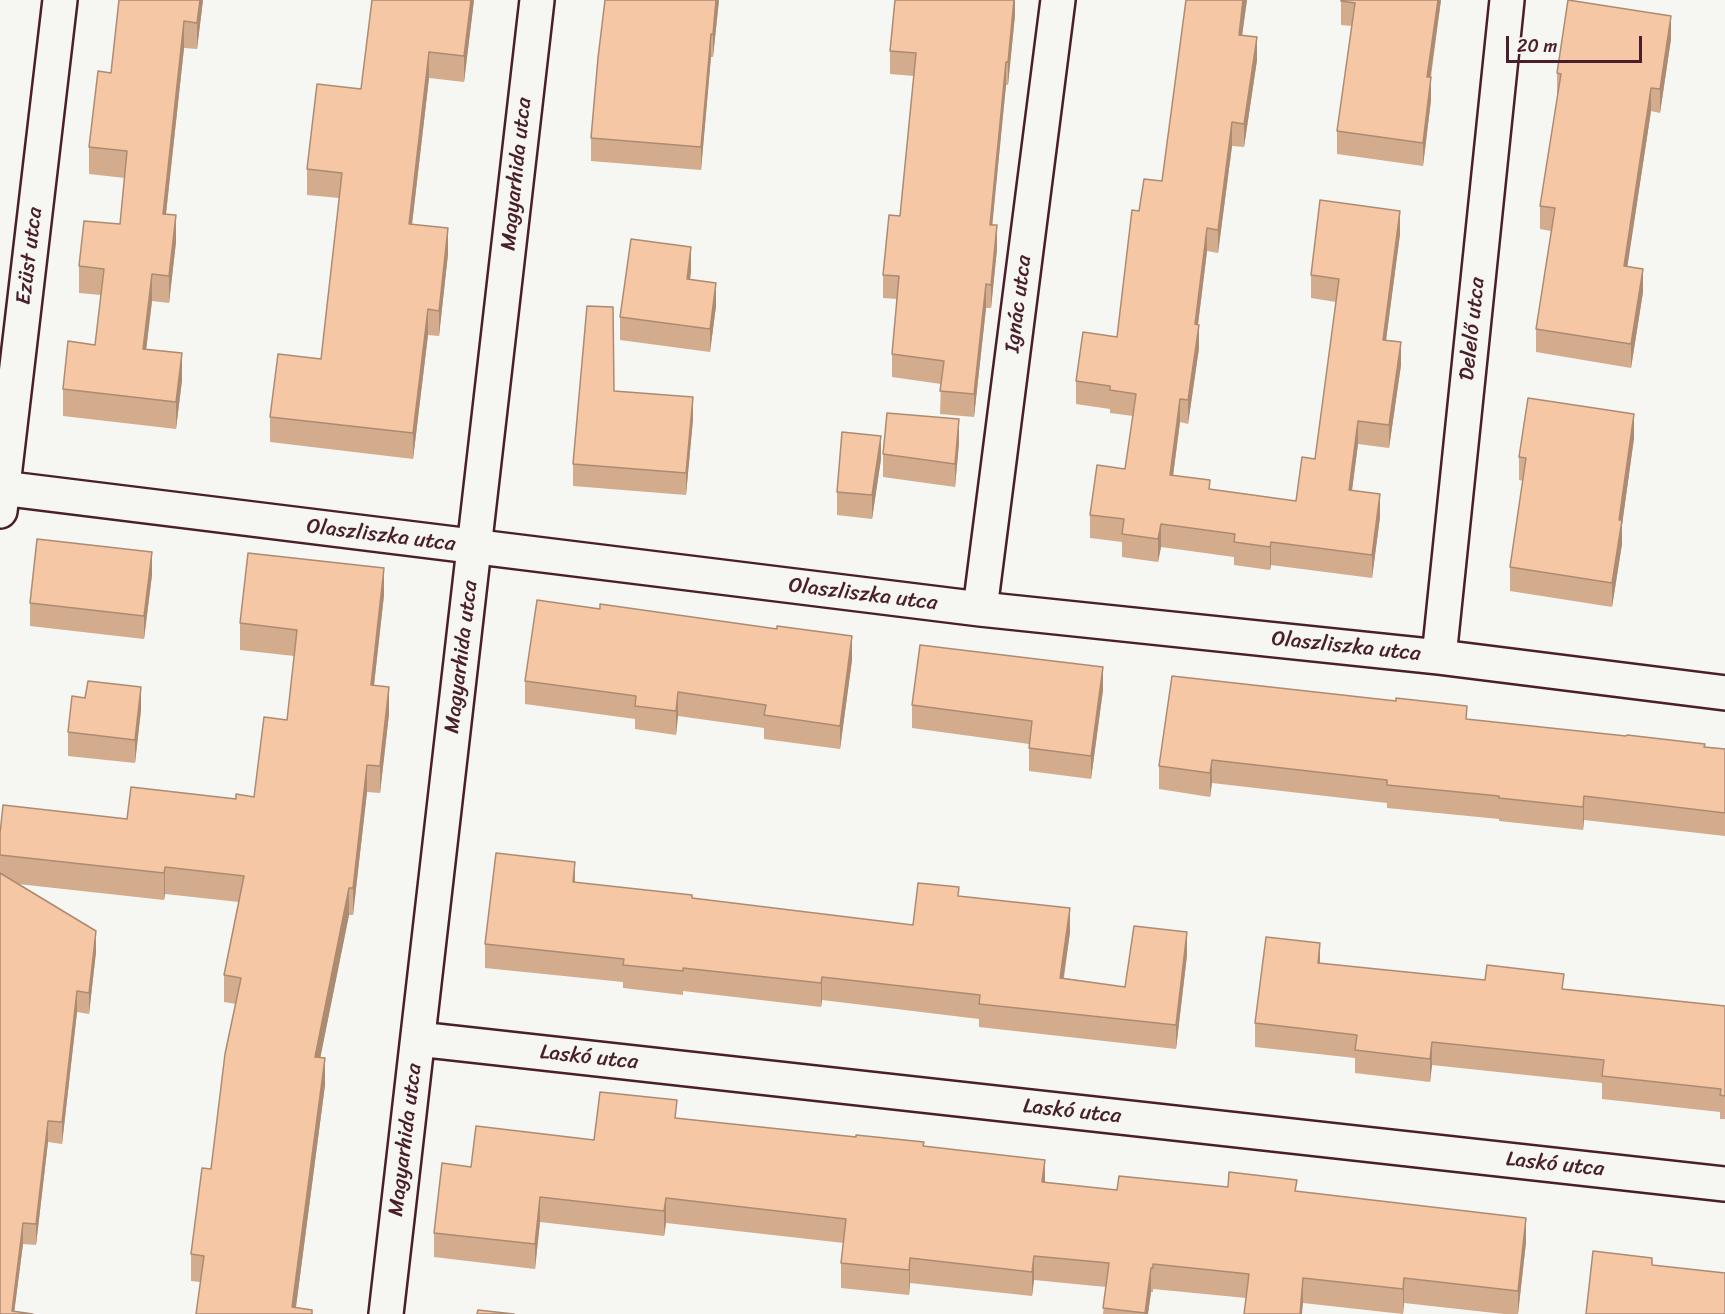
<!DOCTYPE html>
<html>
<head>
<meta charset="utf-8">
<style>
	body { margin:0 }
	#map { position:relative; width:1725px; height:1314px; overflow:hidden; background:#f6f6f2; font-family:Sriracha,sans-serif }
	canvas { display:block }
	.scale { position:absolute; left:1506px; top:36px; width:136px; height:27px; box-sizing:border-box; border:3px solid #4a1f2b; border-top:0; padding-left:8px; font-size:18px; line-height:21px; white-space:nowrap; color:#4a1f2b; -webkit-text-stroke:4px #f6f6f2; paint-order:stroke }
</style>
</head>
<body>
<div id="map">
<canvas width="1725" height="1314"></canvas>
<div class="scale">20 m</div>
</div>
<script>
const ctx = document.querySelector('canvas').getContext('2d');
ctx.lineJoin = 'round';
function stroke(path, color, width, dash) {
  ctx.strokeStyle = color;
  ctx.lineWidth = width;
  ctx.lineCap = dash ? 'butt' : 'round';
  ctx.setLineDash(dash || []);
  ctx.stroke(path);
}
function fillPath(path, color) {
  ctx.fillStyle = color;
  ctx.fill(path, 'evenodd');
}
function label(font, color, halo, rows, align = 'center') {
  ctx.font = font + ' Sriracha,sans-serif';
  ctx.lineWidth = 5;
  ctx.setLineDash([]);
  ctx.textBaseline = 'middle';
  ctx.strokeStyle = halo;
  ctx.fillStyle = color;
  for (const [text, x, y, turn = 0] of rows) {
    ctx.save();
    ctx.translate(x, y);
    ctx.rotate((+turn || 0) * Math.PI / 180);
    ctx.textAlign = isNaN(turn) ? turn : align;
    if (halo) ctx.strokeText(text, 0, 0);
    ctx.fillText(text, 0, 0);
    ctx.restore();
  }
}
const street = new Path2D(`
	M2 488 980 609 1439 657 1725 693
	M0 511 60 0
	M980 609 1058 0
	M1439 657 1507 0
	M418 1039 1725 1184
	M386 1314 537 0`);
stroke(street, '#4a1f2b', 38);
stroke(street, '#f6f6f2', 33);
fillPath(new Path2D(`
	M203 0 197 49 184 48 166 214 176 242 169 303 152 301 146 349 182 380 176 429 63 416V389L95 345 101 295 79 293V266L120 224 125 178 89 174V147L111 73Z
	M474 0 464 82 429 78 412 224 448 254 439 336 428 335 413 459 270 442V417L321 359 339 198 307 195V169L361 89Z
	M719 0 713 57H711L701 170 591 161V138Z
	M1015 0V15L1008 85H1006L992 225 997 249 991 308H986L974 417 940 414 941 384 892 377V354L897 299 883 298V275L900 216 914 76 890 74V51Z
	M1186 0H1247L1242 35 1257 60 1244 147 1232 146 1218 253 1207 251 1198 325 1199 348 1188 424 1180 422 1173 476 1210 489 1296 501 1315 459 1336 302 1311 298V275L1400 234 1386 340 1401 365 1389 448 1358 444 1352 490 1380 517 1372 578 1271 565 1270 570 1234 565V557L1161 547 1158 562 1122 557V542L1090 538V515L1125 469 1133 416 1110 413V409L1076 404V381L1117 337 1139 211 1162 181Z
	M1341 0H1441L1431 77V100L1423 166 1337 154V131L1352 26 1341 25Z
	M1671 39 1660 113 1651 111 1627 267 1643 292 1631 368 1536 352V329L1551 231 1540 229V206L1558 97H1557V73Z
	M691 271 690 280 716 306 710 352 620 340V317Z
	M614 391 693 419 686 495 573 486V464Z
	M1634 438 1622 525V544L1612 607 1510 591V567L1523 481 1519 480V457Z
	M959 443 955 487 883 477V454Z
	M881 459 872 519 837 515V492Z
	M152 575 144 639 30 626V603Z
	M384 595 374 685 389 714 380 793 367 792 353 915H349L320 1058 325 1085 296 1307 312 1314 200 1282 191 1281V1254L211 1169 236 1004 224 1002V975L239 902 165 894 164 900 18 884 96 952 89 1014 77 1012 62 1144 48 1142 36 1245 23 1244 14 1312 0 1314V834L127 819 236 799 254 797 287 720 294 656 240 650V623Z
	M852 660 840 749 764 739V728L678 716 676 735 635 729V719L525 704V681Z
	M1103 690 1091 779 1029 771V744L912 728V705Z
	M141 710 135 763 68 756V732Z
	M1467 719 1725 749V836L1584 820 1583 830 1499 821V819L1387 808V803L1212 783 1210 797 1159 789V766Z
	M575 882 692 898 913 925 959 896 1070 932 1064 978 1125 987 1187 955 1176 1049 979 1027V1019L822 1000 821 1007 683 991V995L623 988V982L485 968V944Z
	M1320 963 1725 1006V1119H1720V1112L1602 1099V1083L1432 1065 1430 1082 1355 1073V1058L1255 1047V1023Z
	M677 1118 924 1146 1045 1182 1117 1190 1228 1187 1297 1191 1526 1242 1518 1314H1504L1404 1303 1403 1314 1303 1303 1246 1298 1153 1289V1292H1151L1148 1314H1103L1106 1287 1034 1280 1032 1296 910 1283 909 1295 841 1288V1263L844 1243 666 1223 664 1236 540 1222 535 1269 434 1257V1233L471 1167 594 1140Z`), '#d3ab8d');
fillPath(new Path2D(`
	M200 0H203L197 49V23Z
	M471 0H474L464 82V56Z
	M716 0H719L713 57V34Z
	M1014 0H1015V15L1008 85V62Z
	M1243 0H1247L1239 58V35Z
	M1438 0H1441L1427 100V77Z
	M1671 16V39L1660 113V89Z
	M184 21V48L163 241V214Z
	M711 34V57L701 170V147Z
	M1257 37V60L1244 147V124Z
	M429 52V78L409 250V224Z
	M1006 62V85L990 248V225Z
	M1431 77V100L1423 166V143Z
	M1651 88V111L1624 289V266Z
	M1232 122V146L1218 253V230Z
	M1400 211V234L1383 363V340Z
	M176 215V242L169 303V276Z
	M997 225V249L991 308V285Z
	M448 228V254L439 336V311Z
	M1207 228V251L1195 348V324Z
	M691 247V271L687 303V279Z
	M1643 269V292L1631 368V344Z
	M152 274V301L143 376V349Z
	M716 283V306L710 352V329Z
	M986 284V308L974 417V394Z
	M428 309V335L413 459V433Z
	M1199 325V348L1188 424V400Z
	M1401 342V365L1389 448V425Z
	M182 353V380L176 429V402Z
	M693 397V419L686 495V473Z
	M1180 399V422L1170 498V475Z
	M1634 414V438L1622 525V544L1612 607V583L1619 520Z
	M959 419V443L955 487V464Z
	M1358 421V444L1349 513V490Z
	M881 436V459L872 519V495Z
	M1380 494V517L1372 578V555Z
	M1161 524V547L1158 562V539Z
	M1271 542V565L1270 570V547Z
	M152 552V575L144 639V616Z
	M384 568V595L371 712V685Z
	M852 636V660L840 749V726Z
	M1103 667V690L1091 779V756Z
	M141 687V710L135 763V740Z
	M389 687V714L380 793V766Z
	M678 692V716L676 735V711Z
	M1212 760V783L1210 797V773Z
	M367 765V792L353 915V888Z
	M1584 796V820L1583 830V807Z
	M575 862V885L573 882Z
	M165 867V894L164 900V873Z
	M349 888V915L315 1084V1057Z
	M1070 908V932L1060 1001V978Z
	M96 931V952L89 1014V993Z
	M1187 932V955L1176 1049V1025Z
	M1320 943V967L1318 963Z
	M822 977V1000L821 1007V983Z
	M77 991V1012L62 1144V1122Z
	M1432 1042V1065L1430 1082V1059Z
	M325 1058V1085L295 1314 292 1307Z
	M48 1121V1142L36 1245V1224Z
	M1045 1160V1185L1042 1182Z
	M540 1197V1222L535 1269V1244Z
	M666 1198V1223L664 1236V1211Z
	M1526 1218V1242L1518 1314V1291Z
	M23 1223V1244L14 1314H12Z
	M1034 1256V1280L1032 1296V1272Z
	M910 1258V1283L909 1295V1270Z
	M1151 1268V1292L1148 1314H1145Z
	M1303 1278V1303L1302 1314H1300Z
	M1404 1278V1303L1403 1314V1289Z`), '#ac8b73');
const building = new Path2D(`
	M119 0H200L197 23 184 21 163 214 176 215 169 276 152 274 143 349 182 353 176 402 63 389 68 341 95 345 104 269 79 266 84 221 120 224 127 151 89 147 98 71 111 73Z
	M372 0H471L464 56 429 52 409 224 448 228 439 311 428 309 413 433 270 417 278 354 321 359 342 173 307 169 317 84 361 89Z
	M605 0H716L713 34H711L701 147 591 138 598 58Z
	M895 0H1014L1008 62H1006L990 225H997L991 285 986 284 974 394 940 391 944 361 892 354 899 276 883 275 889 215 900 216 916 53 890 51Z
	M1186 0H1243L1239 35 1257 37 1244 124 1232 122 1218 230 1207 228 1195 324 1199 325 1188 400 1180 399 1170 475 1210 480 1209 489 1296 501 1302 457 1315 459 1339 279 1311 275 1320 200 1400 211 1383 340 1401 342 1389 425 1358 421 1349 490 1380 494 1372 555 1271 542 1270 547 1234 542 1235 534 1161 524 1158 539 1122 534 1124 519 1090 515 1097 465 1125 469 1136 394 1110 390V386L1076 381 1083 332 1117 337 1132 210 1139 211 1144 179 1162 181Z
	M1341 0H1438L1427 77H1431L1423 143 1337 131 1355 3 1341 1Z
	M1568 0 1671 16 1660 89 1651 88 1624 266 1643 269 1631 344 1536 329 1555 208 1540 206 1561 74 1557 73Z
	M631 239 691 247 687 279 716 283 710 329 620 317Z
	M587 306 613 307 614 391 693 397 686 473 573 464Z
	M1528 398 1634 414 1619 520H1622L1612 583 1510 567 1526 458 1519 457Z
	M887 413 959 419 955 464 883 454Z
	M842 432 881 436 872 495 837 492Z
	M37 539 152 552 144 616 30 603Z
	M248 553 384 568 371 685 389 687 380 766 367 765 353 888H349L315 1057 325 1058 292 1307 312 1310V1314H196L204 1256 191 1254 202 1168 211 1169 225 1054 241 978 224 975 244 876 165 867 164 873 0 855V834L3 805 127 819 131 787 236 799V794L254 797 264 717 287 720 297 630 240 623Z
	M537 600 600 609V604L777 629V626L852 636 840 726 764 715 766 705 678 692 676 711 635 706 636 696 525 681Z
	M920 645 1103 667 1091 756 1029 748 1032 721 912 705Z
	M1172 676 1396 701V698L1467 706 1466 719 1626 736 1627 735 1705 744 1704 747 1725 749V813L1584 796 1583 807 1499 798V796L1387 785V780L1212 760 1210 773 1159 766Z
	M88 681 141 687 135 740 68 732 72 696 85 698Z
	M496 853 575 862 573 882 692 895V898L913 925 918 883 959 887 958 896 1070 908 1060 978 1125 987 1134 926 1187 932 1176 1025 979 1004 980 995 822 977 821 983 683 968V971L623 965 624 959 485 944Z
	M0 873 96 931 89 993 77 991 62 1122 48 1121 36 1224 23 1223 12 1311 33 1314H0Z
	M1266 937 1320 943 1318 963 1485 980 1487 965 1564 974 1562 989 1725 1006V1096L1720 1095 1721 1089 1602 1076 1604 1060 1432 1042 1430 1059 1355 1050 1357 1035 1255 1023Z
	M600 1092 677 1100 675 1118 856 1137V1135L924 1142 923 1146 1045 1160 1042 1182 1117 1190 1119 1176 1228 1187 1229 1172 1297 1180 1295 1191 1526 1218 1518 1291 1404 1278 1403 1289 1303 1278 1300 1314H1244L1249 1274 1153 1264V1268H1151L1145 1313 1103 1308 1109 1263 1034 1256 1032 1272 910 1258 909 1270 841 1263 846 1219 666 1198 664 1211 540 1197 535 1244 434 1233 442 1163 471 1167 476 1126 594 1140Z
	M1593 1251 1652 1258V1265L1725 1273V1314H1586Z
	M478 1310 514 1314H477Z`);
fillPath(building, '#f5c7a4');
stroke(building, '#ac8b73', 1.5);
label('21px', '#4a1f2b', '#f6f6f2', [
	["Magyarhida utca",517,174,-84],
	["Ezüst utca",30,256,-83],
	["Ignác utca",1019,304,-83],
	["Delelő utca",1473,329,-84],
	["Olaszliszka utca",381,536,7],
	["Olaszliszka utca",863,595,7],
	["Olaszliszka utca",1346,647,6],
	["Magyarhida utca",462,657,-83],
	["Laskó utca",589,1058,6],
	["Laskó utca",1072,1112,6],
	["Magyarhida utca",406,1140,-83],
	["Laskó utca",1555,1165,6]
]);
</script>
</body>
</html>
